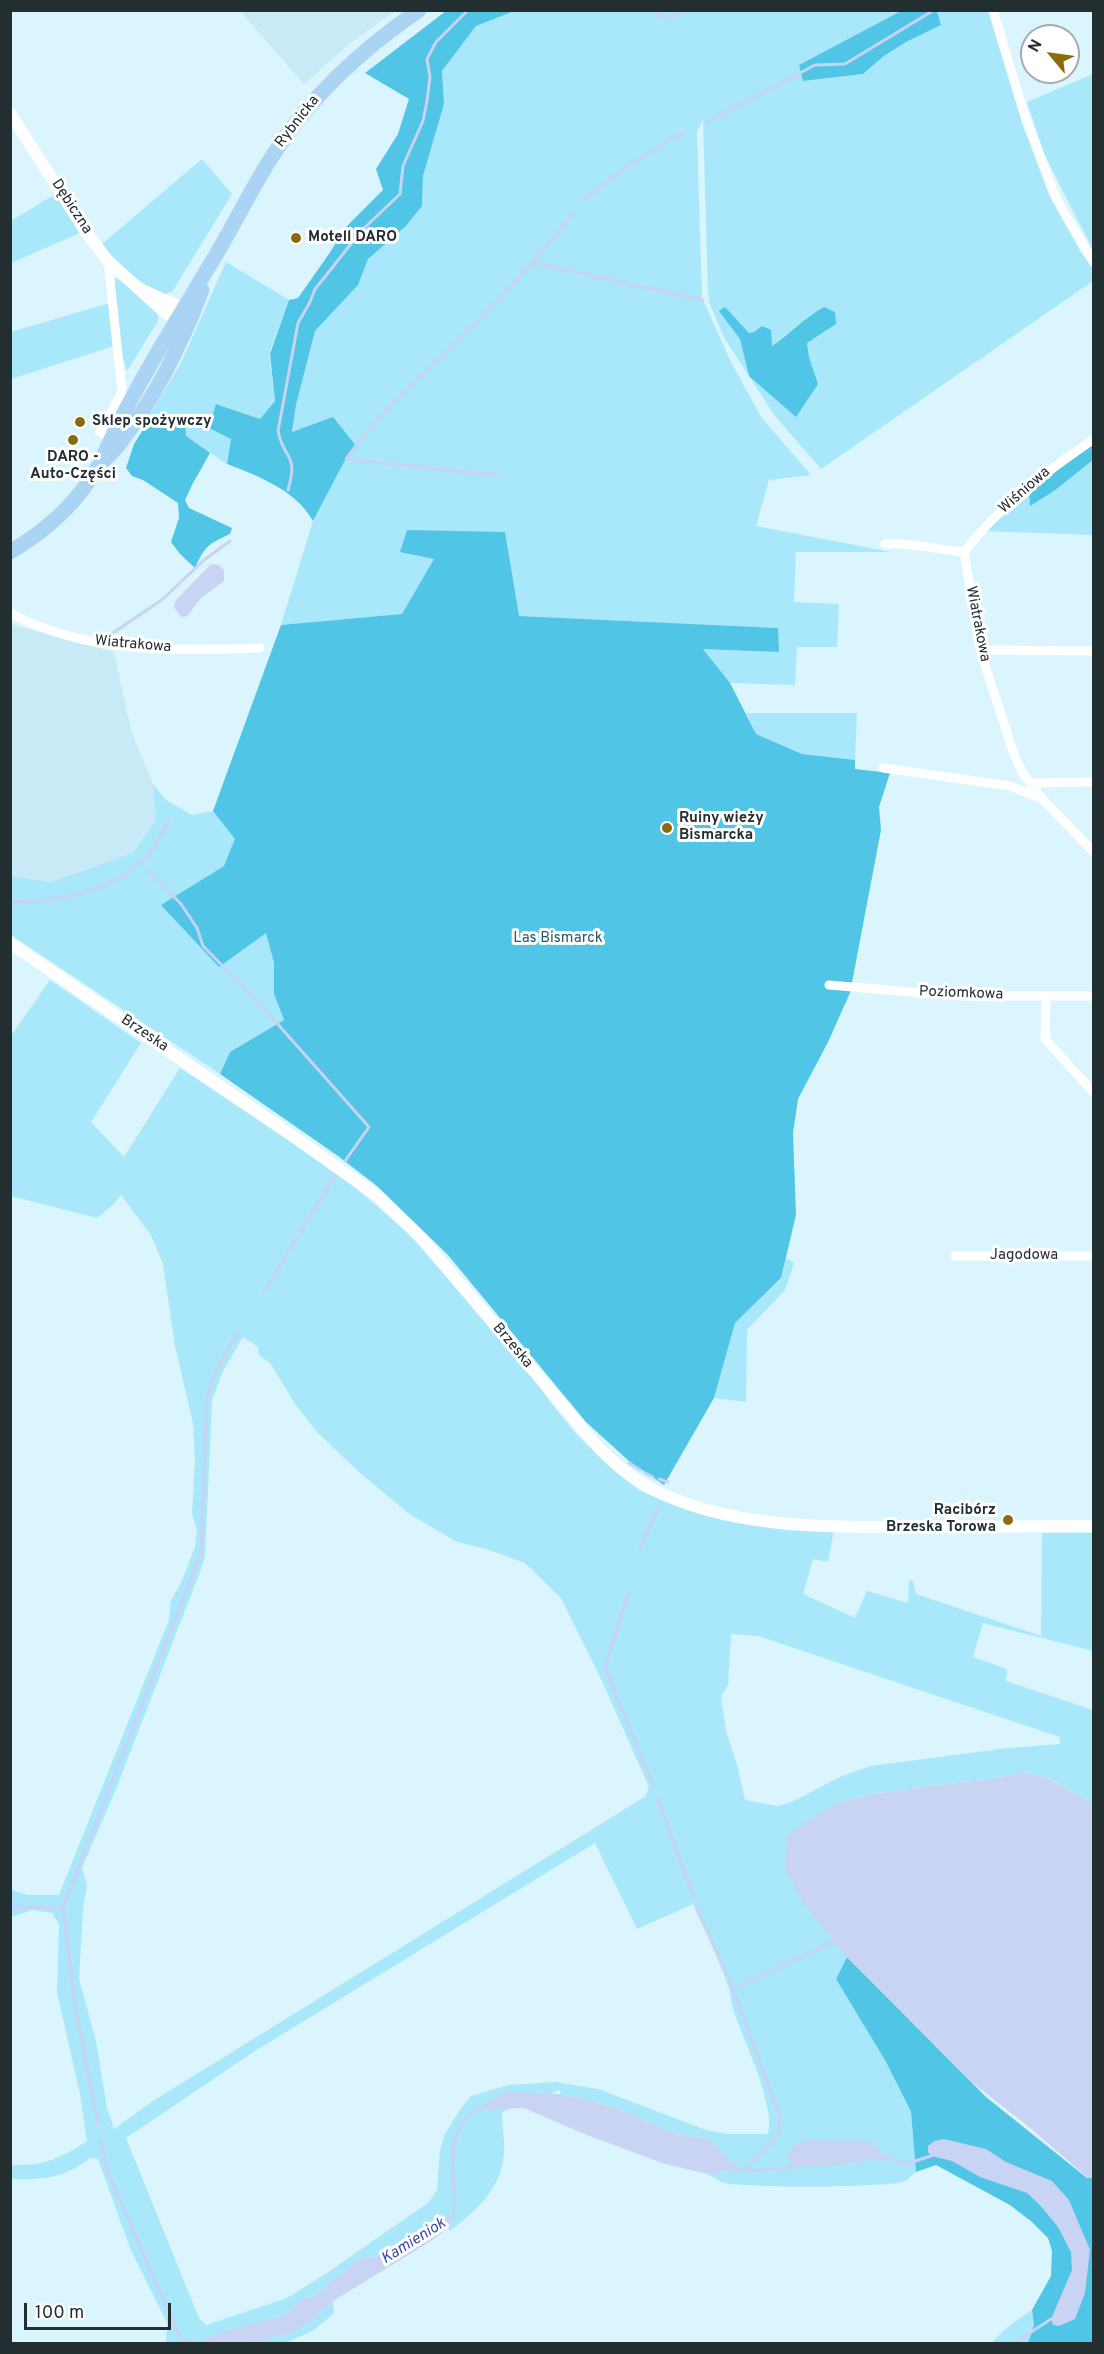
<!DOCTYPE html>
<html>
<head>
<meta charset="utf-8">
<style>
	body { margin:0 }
	#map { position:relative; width:1104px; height:2354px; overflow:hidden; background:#daf5fe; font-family:Overpass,sans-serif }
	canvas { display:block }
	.frame { position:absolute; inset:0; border:12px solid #232e31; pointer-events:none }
	.north { position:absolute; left:1020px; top:24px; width:60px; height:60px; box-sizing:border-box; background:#fff; border:2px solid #a7abad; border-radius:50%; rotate:299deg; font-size:16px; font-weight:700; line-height:24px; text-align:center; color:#232e31 }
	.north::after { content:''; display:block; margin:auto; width:21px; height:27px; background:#8b6c0d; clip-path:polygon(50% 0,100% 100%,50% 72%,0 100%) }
	.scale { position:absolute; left:24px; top:2303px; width:147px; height:27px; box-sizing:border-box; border:3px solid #232e31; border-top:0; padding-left:8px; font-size:18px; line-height:21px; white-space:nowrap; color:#232e31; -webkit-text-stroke:4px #fff; paint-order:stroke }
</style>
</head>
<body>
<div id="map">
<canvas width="1104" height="2354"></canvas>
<div class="frame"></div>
<div class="north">N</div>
<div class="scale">100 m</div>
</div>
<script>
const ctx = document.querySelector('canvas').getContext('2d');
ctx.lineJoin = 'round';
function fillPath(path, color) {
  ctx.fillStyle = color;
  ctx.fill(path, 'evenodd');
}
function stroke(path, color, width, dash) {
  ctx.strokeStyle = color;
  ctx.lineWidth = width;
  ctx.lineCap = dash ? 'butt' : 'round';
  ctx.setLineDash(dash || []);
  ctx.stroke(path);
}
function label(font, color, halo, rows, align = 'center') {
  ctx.font = font + ' Overpass,sans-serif';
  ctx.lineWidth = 6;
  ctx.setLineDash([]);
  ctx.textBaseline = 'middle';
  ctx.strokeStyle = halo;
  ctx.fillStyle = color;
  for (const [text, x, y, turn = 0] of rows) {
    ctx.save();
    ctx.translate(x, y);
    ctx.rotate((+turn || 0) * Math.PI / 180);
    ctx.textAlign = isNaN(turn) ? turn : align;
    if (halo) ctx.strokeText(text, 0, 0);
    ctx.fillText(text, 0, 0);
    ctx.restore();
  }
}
fillPath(new Path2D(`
	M240 11H395L348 45 304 84Z
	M10 624 114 652 131 730 153 784 156 820 134 853 51 882 11 876Z`), '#c7eaf6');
fillPath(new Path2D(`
	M514 10 901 11 799 65 804 81 863 74 884 56 906 42 941 25 937 11H988L1023 126 1049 195 1081 253 1093 268V281L821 469 775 416 725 339 710 305 708 292 703 120 697 132 702 298 731 362 761 417 811 475 769 480 756 526 891 552H796L794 602 839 604 837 647H797L795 685 730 683 702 648 778 652V628L518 616 505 532 435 558 402 614 281 625 313 521 344 462 356 447 292 433 296 405 315 331 358 285 368 259 406 226 422 206 423 176 444 104 442 71 476 26ZM724 307 749 333 754 332 771 346C790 333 804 318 824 307L836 324 807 343 809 357 818 384 749 376 740 339Z
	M1093 74 1094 249 1093 250 1044 154 1027 102Z
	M202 159 232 194 172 292H168L166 295C139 283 119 267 102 244Z
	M57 193 82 232 11 263V221Z
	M226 262 289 300 269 354 275 401 260 419 217 404 231 439 227 464 172 428 149 416 181 363Z
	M114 278 126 282 158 311V321L127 371 119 346Z
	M110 303 114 346 11 379V332Z
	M1093 460V535L984 531 1029 491 1031 505 1054 491Z
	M746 713H857L855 760 802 754 756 734Z
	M153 784 166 800 192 815 213 811 236 839 224 866 161 905 266 932 274 963V994L284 1020 230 1052 220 1074 11 935 10 876 51 882 133 853 156 820Z
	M50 980 141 1043 91 1122 124 1157 180 1068 343 1177 409 1234 529 1372 551 1403 576 1434 612 1469 640 1491 667 1502 834 1530 828 1562 813 1559 803 1594 855 1618 867 1591 908 1603 909 1580 913 1581 916 1594 1041 1636 1042 1533H1093V1651L983 1623 973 1657 1007 1669 1006 1681 1093 1710V1804L1049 1778 1023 1772 998 1778 879 1793 836 1803 835 1941 847 1957 836 1979 886 2062 911 2113 916 2172C912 2175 909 2179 905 2181 889 2188 744 2188 724 2183 719 2181 713 2177 708 2174L739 2170 708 2139 676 2134 614 2107 561 2094 560 2090 502 2112C502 2126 505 2142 504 2155 500 2190 476 2211 450 2231L448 2228 453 2217 439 2219 423 2233 404 2239 393 2249 375 2257 360 2259 313 2297 302 2299 285 2315 208 2337 312 2320 333 2301 334 2313 314 2330 286 2343H166L167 2323 130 2248 98 2159 90 2158C63 2179 43 2180 11 2179V2165C43 2166 60 2159 87 2141L80 2094 57 1992 59 1924 52 1913 32 1910 11 1917 10 1890 28 1895H59L169 1620 171 1600 182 1581 195 1547 197 1530 192 1514 195 1461 193 1423 175 1346 163 1264 151 1235 121 1195 115 1203 97 1218 11 1196V1032L13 1033ZM243 1337 258 1347 259 1355 270 1363 296 1405 317 1432 359 1472 408 1513 457 1542 486 1549 525 1563 561 1598 602 1681 649 1787 646 1796 153 2101 114 2129 107 2108 96 2041 79 1979 83 1909 87 1885 82 1868 116 1789 201 1569 205 1556 212 1400 223 1371ZM731 1634 758 1636 1060 1737V1744L1008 1748 871 1766 842 1776 792 1802 778 1806 745 1800 738 1768 726 1731 721 1696 728 1685ZM595 1843 637 1929 693 1904C705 1932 720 1960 729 1989 732 1996 731 2004 734 2012 744 2041 776 2106 768 2134H726L706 2130 598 2089 555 2082 509 2085 471 2096 461 2108 445 2134 440 2150 437 2190 429 2202 327 2273 287 2298 206 2325 199 2318 126 2138 255 2051Z
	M786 1258 794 1263 785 1290 747 1330 746 1402 714 1398 735 1323 781 1279Z
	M1032 2310 1034 2325 1028 2343 990 2344 1010 2325Z`), '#a9e7fb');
fillPath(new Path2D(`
	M446 11H514L476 26 442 71 444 104 423 176 422 206 406 226 368 259 358 285 315 331 296 405 292 432 333 417 357 447 344 462 313 521C296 490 258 476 227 464L231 439 209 428 216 404 260 419 275 401 270 354 289 300 298 298 331 251 344 229 383 190 376 169 398 134 409 99 365 73Z
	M901 11H937L941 25 906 42 884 56 863 74 803 81 799 65Z
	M725 307 749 333 754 332 762 326 771 330 772 346C791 333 804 318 824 307L835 312 836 324 807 343 809 357 818 384 796 417 749 376 740 339 719 311Z
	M151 417 172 428 185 422 186 436 210 453 192 485 185 500 189 508 232 528 230 534C208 544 205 546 195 568L180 554 171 542 179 518 178 503 143 480 132 476 126 468 134 444Z
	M1093 442V460L1054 491 1030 506 1029 491Z
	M407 530 505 532 519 616 778 628 779 652 703 649 730 683 756 734 802 754 855 760V769L890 773 879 807 881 830 850 993 828 1042 798 1099 793 1133 796 1215 781 1278 735 1323 714 1398 664 1485 629 1461 586 1422 448 1255 377 1186 338 1156 220 1074 230 1052 284 1020 274 994V963L266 933 219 967 161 905 224 866 235 839 213 811 281 625 402 614 434 559 400 552Z
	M847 1957 986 2097 1087 2178H1093V2343H1028L1034 2325 1032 2310 1051 2276 1052 2251 1048 2238 1032 2222 1010 2205 936 2165 916 2172 911 2112 886 2062 836 1979Z`), '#50c5e5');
fillPath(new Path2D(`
	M211 564 219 565 224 570V581L201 598 187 616 181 617 174 607 176 600Z
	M1023 1772 1048 1778 1093 1804V2178H1088L1034 2131 973 2083 847 1957 803 1903 785 1867 787 1835 836 1803 879 1793 998 1778Z
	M506 2092 561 2094 614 2107 676 2134 708 2139 740 2170 708 2174 665 2164 582 2133 524 2108 476 2110Z
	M944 2139 986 2149 1006 2162 1052 2181 1069 2200 1090 2250 1085 2293 1075 2319 1059 2326 1053 2325 1051 2319 1072 2270 1071 2252 1058 2227 1039 2204 1027 2193 980 2177 952 2161 931 2156 928 2152V2146L934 2141Z
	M807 2140 868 2141 888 2158 884 2161 870 2160 839 2165 795 2167 787 2156 795 2145Z
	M454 2216 448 2228 431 2241 333 2301 312 2320 288 2334 258 2341 200 2343 208 2337 227 2331 285 2315 302 2299 313 2297 360 2259 375 2257 393 2249 404 2239 423 2233 439 2219Z`), '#c9d3f3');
stroke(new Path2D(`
	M652 10 664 18 681 13 683 10
	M706 123 815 65 845 64 934 10
	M583 200 623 169 684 132
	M533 263 703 300
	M497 475 346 459C384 405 436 364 482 317 514 284 544 250 573 214
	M288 490C299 453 284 461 278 431L298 323 310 302 315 289 328 273 361 231 400 194 403 166 423 121 427 101 430 77 427 59 436 42 468 10
	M110 635 163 599 204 560 230 541
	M149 871 181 904 197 928 203 946 259 1003 369 1127 345 1161
	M10 902C59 901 114 893 148 855 157 844 163 831 170 819
	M263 1294 335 1175
	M629 1463 640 1470
	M645 1473 653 1477
	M659 1479 668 1482
	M640 1549 659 1507
	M628 1594 605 1668 653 1785
	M657 1796 694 1899
	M63 1908 201 1553 207 1400 213 1377 237 1333
	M697 1908 733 1989 780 2117 778 2135 746 2169 742 2170
	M10 1911 16 1907 63 1908 75 2005 98 2124
	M733 1989 835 1941
	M101 2141 106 2168 181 2340 200 2343
	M888 2158 906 2164 931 2156
	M736 2169C747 2173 781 2168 795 2167
	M452 2218C456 2210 455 2200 454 2191 452 2160 448 2128 477 2109
	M1013 2344 1051 2319`), '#c9d3f3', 3);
stroke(new Path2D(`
	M993 10 1024 113 1057 200 1094 263
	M108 261 122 392 100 432 115 442
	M885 544C912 542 938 550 964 552
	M964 552 980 650 1014 754 1022 772 1042 799 1094 852
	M964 552C999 506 1046 472 1094 439
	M10 613C89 655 174 650 260 648
	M980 650 1094 651
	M883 768 1010 786 1042 799
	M1031 783 1094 782
	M829 985 958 996H1094
	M1046 996 1045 1039 1094 1093
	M955 1256H1094`), '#fff', 9);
stroke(new Path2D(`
	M10 113 86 232 108 261 162 310 174 318 186 320
	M146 292 176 305 187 316
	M10 943 290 1134 379 1197 423 1240 598 1447C614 1463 631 1478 652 1489 732 1530 832 1527 920 1527 978 1527 1036 1526 1094 1526`), '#fff', 12);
stroke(new Path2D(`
	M99 466C129 395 172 329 211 263 234 226 252 186 277 149 313 94 364 48 419 10
	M10 552C37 536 61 517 80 493 87 485 92 475 98 467 105 458 114 452 120 443 154 400 183 341 202 290`), '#abd3f4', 15);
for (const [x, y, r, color] of [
	[296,238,6,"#8b6c0d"],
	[80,422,6,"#8b6c0d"],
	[73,440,6,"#8b6c0d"],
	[667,828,6,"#8b6c0d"],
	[1008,1520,6,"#8b6c0d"]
]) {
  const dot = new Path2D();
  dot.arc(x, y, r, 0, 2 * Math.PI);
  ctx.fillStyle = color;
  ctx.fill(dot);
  stroke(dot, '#fff', 2);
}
label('15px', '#232e31', '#fff', [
	["Rybnicka",298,122,-52],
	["Dębiczna",71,207,57],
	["Wiśniowa",1025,491,-41],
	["Wiatrakowa",977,624,79],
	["Wiatrakowa",133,645,5],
	["Poziomkowa",961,994,2],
	["Brzeska",144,1034,34],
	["Jagodowa",1024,1256],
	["Brzeska",512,1346,50]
]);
label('bold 15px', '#232e31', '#fff', [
	["Motell DARO",308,238],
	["Sklep spożywczy",92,422],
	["DARO -",73,458,"center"],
	["Auto-Części",73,475,"center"],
	["Ruiny wieży",679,819],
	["Bismarcka",679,836],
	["Racibórz",996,1511,"right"],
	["Brzeska Torowa",996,1528,"right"]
], 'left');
label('15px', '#285967', '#fff', [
	["Las Bismarck",558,939]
]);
label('italic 16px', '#3b4da5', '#fff', [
	["Kamieniok",414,2242,-32]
]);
</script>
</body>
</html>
